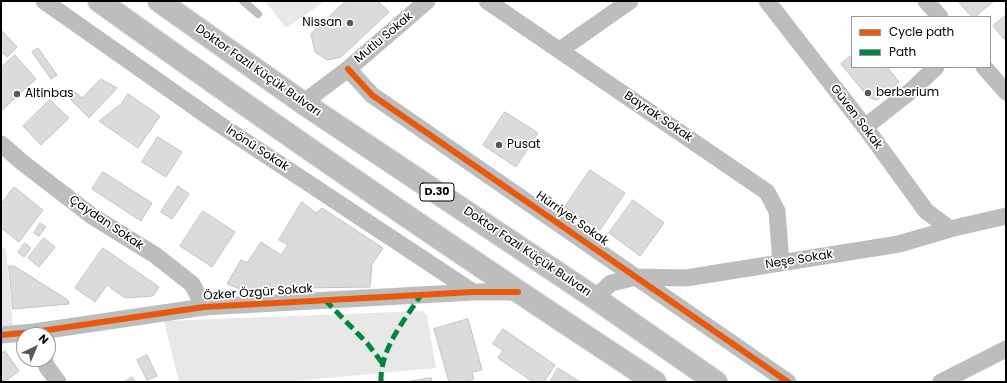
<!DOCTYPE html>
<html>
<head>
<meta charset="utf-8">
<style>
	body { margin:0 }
	#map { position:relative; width:1007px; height:383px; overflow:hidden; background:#fff; font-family:Poppins,sans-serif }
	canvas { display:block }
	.frame { position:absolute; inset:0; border:2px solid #000; pointer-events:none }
	.legend { position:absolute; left:851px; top:16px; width:140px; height:52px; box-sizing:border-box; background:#fff; border:1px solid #999; margin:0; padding:5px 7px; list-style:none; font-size:12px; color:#000 }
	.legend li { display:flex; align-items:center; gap:8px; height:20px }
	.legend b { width:20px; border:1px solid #999 }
	.north { position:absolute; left:16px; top:327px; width:40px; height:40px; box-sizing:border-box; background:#fff; border:1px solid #999; border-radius:50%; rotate:44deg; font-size:11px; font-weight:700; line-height:16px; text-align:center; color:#000 }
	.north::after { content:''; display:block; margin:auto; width:14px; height:18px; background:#595959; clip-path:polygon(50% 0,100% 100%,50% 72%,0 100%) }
</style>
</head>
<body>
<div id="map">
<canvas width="1007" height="383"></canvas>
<div class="frame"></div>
<ul class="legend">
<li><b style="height:5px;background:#e8590c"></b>Cycle path</li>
<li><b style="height:5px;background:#00873e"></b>Path</li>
</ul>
<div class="north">N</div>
</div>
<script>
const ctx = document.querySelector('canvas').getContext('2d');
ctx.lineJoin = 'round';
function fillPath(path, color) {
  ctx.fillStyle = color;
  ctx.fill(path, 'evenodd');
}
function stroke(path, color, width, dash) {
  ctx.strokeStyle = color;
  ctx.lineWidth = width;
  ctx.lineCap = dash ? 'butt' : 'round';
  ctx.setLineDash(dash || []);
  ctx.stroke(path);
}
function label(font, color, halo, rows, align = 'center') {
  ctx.font = font + ' Poppins,sans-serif';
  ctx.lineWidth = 3.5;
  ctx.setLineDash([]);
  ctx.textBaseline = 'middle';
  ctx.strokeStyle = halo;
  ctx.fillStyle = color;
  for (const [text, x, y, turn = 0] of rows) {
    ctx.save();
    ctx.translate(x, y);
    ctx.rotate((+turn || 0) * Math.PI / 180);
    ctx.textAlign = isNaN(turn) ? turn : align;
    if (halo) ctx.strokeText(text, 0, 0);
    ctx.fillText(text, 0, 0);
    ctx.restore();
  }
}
fillPath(new Path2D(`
	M265 1H325L286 28Z
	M1 245 6 250 13 327 1 329Z
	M422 311 427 315 436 368 284 382H179L164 321Z`), '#e8e8e8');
const building = new Path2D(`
	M346 1H378L389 12 341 57 327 60 315 52 311 34Z
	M958 1H994L975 17H972Z
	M1006 15V37L1004 39 993 26Z
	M2 31 17 47 7 57 1 51Z
	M38 48 57 75 51 79 32 52Z
	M15 55 36 79 1 111V68Z
	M852 55V67H887L899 82 877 100 868 97 841 64Z
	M101 79 117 88 89 118 69 98 75 92 82 98Z
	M128 94 160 116 138 148 99 121 121 104Z
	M50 100 69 118 41 145 23 126Z
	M505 112 538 133 516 167 483 145Z
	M158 137 182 152 166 177 142 162Z
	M590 170 625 193 600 230 565 207Z
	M103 172 152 203 141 221 92 189Z
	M178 186 189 194 172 219 161 212Z
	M14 187 43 210 19 242 1 228V205Z
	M633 200 664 223 640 256 609 233Z
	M302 202 316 213 322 208 383 248 372 264 370 287 240 289 227 284 241 260 247 263 261 242 281 255 288 245 279 240Z
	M203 211 235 232 212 267 180 246Z
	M40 223 46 227 39 236 34 233Z
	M44 238 55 247 39 267 28 258Z
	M25 243 31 248 24 257 18 252Z
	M103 248 159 287 153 296 125 298 107 285 95 302 75 288Z
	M9 266H14L68 300 69 304 13 309Z
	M468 319 482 370 472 372 474 379 464 382H449L434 329Z
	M503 329 555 365 544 382H533L498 358 503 350 493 344Z
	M5 351 19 371 4 382H1V354Z
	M147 355 157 376 147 380 137 360Z
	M558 368 580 382H550Z
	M132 377 136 382H125Z
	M431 378 432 382H406Z`);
fillPath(building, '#dbdbdb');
stroke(building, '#c3c3c3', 1);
const trunk = new Path2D(`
	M99 1C282 132 467 259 655 382
	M159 1 303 103 595 298 716 382`);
stroke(trunk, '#dbdbdb', 24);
stroke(new Path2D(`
	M243 1 258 14`), '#bdbdbd', 8);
stroke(new Path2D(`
	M44 1 216 122 473 292
	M487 1 767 192 777 211 781 263
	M767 1 865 127 926 211 950 229
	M926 1 940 17
	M560 50 630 1
	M984 67 1006 92
	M348 69 372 95 788 382
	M303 103 348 69 427 1
	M865 127 912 90 936 67
	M1 144 23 163 92 216 155 255 192 284 204 307
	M595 298 611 283 637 277 686 278 899 244 950 229 1006 216
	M1 335 34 332 204 307 473 292H518
	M44 359 47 367 58 382
	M941 382 1006 349`), '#bdbdbd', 17);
stroke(trunk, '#bdbdbd', 22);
stroke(new Path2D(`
	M325 300 367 343 383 364
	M381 382C380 349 404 321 421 295`), '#00873e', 5, [10, 5]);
stroke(new Path2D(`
	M348 69 372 95 788 382
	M1 335 34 332 204 307 473 292H518`), '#e8590c', 6);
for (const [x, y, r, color] of [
	[350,23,4,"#595959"],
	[868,93,4,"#595959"],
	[17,94,4,"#595959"],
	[499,145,4,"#595959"]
]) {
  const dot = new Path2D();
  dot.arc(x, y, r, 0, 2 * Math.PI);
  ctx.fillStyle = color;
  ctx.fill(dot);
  stroke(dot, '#fff', 1.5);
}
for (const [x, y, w] of [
	[437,192,34]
]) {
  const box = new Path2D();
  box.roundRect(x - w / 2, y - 9, w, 18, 3);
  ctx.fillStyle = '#fff';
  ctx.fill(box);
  stroke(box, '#000', 1);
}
label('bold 11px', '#000', null, [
	["D.30",437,192]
]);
label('12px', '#000', '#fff', [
	["Nissan",342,23,"right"],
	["berberium",876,93],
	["Altinbas",25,94],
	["Pusat",507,145]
], 'left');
label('12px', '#000', '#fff', [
	["Mutlu Sokak",384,38,-40],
	["Doktor Fazıl Küçük Bulvarı",258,71,35],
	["Bayrak Sokak",658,117,34],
	["Güven Sokak",856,117,53],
	["İnönü Sokak",257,149,33],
	["Hürriyet Sokak",572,219,35],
	["Çaydan Sokak",106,223,34],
	["Doktor Fazıl Küçük Bulvarı",527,252,34],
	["Neşe Sokak",799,260,-9],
	["Özker Özgür Sokak",258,293,-4]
]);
</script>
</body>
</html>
